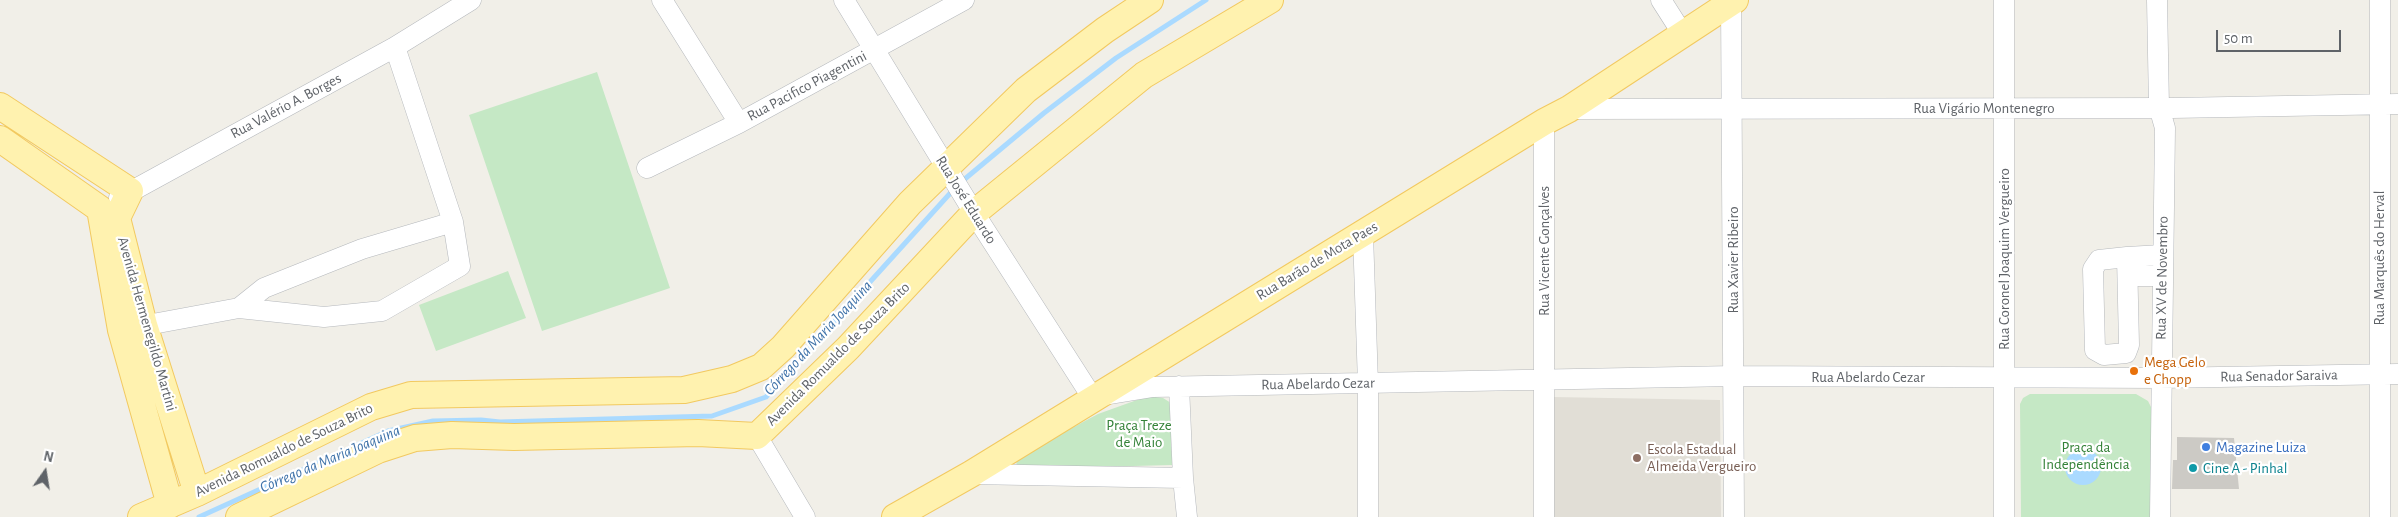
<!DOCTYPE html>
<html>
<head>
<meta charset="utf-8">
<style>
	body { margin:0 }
	#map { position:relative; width:2398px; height:517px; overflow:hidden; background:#f1efe8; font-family:"Alegreya Sans",sans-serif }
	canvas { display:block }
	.north { position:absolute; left:20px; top:447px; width:50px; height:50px; -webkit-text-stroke:4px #fff; paint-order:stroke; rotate:13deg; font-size:14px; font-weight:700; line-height:20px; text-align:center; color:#5f6368 }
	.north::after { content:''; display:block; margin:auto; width:18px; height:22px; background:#5f6368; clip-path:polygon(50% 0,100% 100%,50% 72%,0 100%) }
	.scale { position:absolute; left:2216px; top:30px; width:125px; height:22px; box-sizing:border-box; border:2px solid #5f6368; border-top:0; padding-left:6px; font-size:15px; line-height:18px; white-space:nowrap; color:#5f6368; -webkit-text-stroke:4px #fff; paint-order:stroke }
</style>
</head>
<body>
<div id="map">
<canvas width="2398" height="517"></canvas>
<div class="north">N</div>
<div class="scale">50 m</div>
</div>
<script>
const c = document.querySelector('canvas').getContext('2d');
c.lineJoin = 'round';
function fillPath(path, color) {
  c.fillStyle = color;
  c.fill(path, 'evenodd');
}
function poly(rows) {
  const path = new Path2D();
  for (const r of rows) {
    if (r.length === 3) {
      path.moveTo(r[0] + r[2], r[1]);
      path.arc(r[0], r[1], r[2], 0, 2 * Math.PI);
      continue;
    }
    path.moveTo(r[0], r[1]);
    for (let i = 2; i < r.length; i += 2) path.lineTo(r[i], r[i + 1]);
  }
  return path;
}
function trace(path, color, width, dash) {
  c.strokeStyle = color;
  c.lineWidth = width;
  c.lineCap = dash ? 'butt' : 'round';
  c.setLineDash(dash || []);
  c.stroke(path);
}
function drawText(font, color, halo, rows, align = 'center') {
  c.font = font + ' "Alegreya Sans",sans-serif';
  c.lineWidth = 4.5;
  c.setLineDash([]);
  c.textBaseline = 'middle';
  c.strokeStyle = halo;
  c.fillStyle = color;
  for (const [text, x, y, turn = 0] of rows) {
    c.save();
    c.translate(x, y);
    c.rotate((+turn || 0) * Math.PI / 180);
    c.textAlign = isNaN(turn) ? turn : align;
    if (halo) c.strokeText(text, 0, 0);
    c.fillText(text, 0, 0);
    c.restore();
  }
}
const education = poly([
	[1553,397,1720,400,1721,517,1553,517]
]);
const green = poly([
	[597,72,670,288,542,331,469,115],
	[508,271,526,318,436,351,419,305],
	[2030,394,2136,394,2148,401,2151,407,2152,517,2021,517,2020,404,2023,398],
	[1148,396,1163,398,1171,403,1172,465,1017,469,1016,458,1098,414]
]);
const water = poly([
	[2083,467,18]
]);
const stream = poly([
	[960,183,1044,113,1116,58,1206,0],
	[199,517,388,431,433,421,481,420,500,422,712,416,766,397,954,189]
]);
const building = poly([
	[2177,437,2234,438,2239,489,2172,489,2173,460,2177,460]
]);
const minor = poly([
	[662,0,739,123],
	[844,0,974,213,1092,397,1153,387,1734,376,2160,378,2398,374],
	[1661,0,1682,33],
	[2157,0,2159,107,2165,128,2160,517],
	[2380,0,2380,517],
	[1731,2,1734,517],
	[395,47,453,222,460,266,382,311,324,317,239,308,264,288,362,249,453,222],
	[1569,109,2172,108,2398,104],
	[647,168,739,123,964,0],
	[119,198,395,47,471,0],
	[1363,234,1368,384,1368,517],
	[2127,257,2129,345,2126,353,2104,355,2095,350,2093,269,2099,260,2127,257,2162,255],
	[2128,276,2162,276],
	[131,328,239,308],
	[1179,386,1183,478,1187,517],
	[757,436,805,517],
	[971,474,1183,478],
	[1544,517,1544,122],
	[2004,517,2004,0]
]);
const major = poly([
	[0,106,130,191,117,218,144,325,197,493],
	[0,139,100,209,121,330,170,505],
	[141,517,197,493,371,407,411,395,684,390,732,379,761,367,783,347,910,203,1026,90,1105,30,1150,0],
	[239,517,378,450,415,438,452,435,514,437,698,433,757,436,848,348,974,213,1144,75,1270,0],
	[895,517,971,474,1544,122,1569,109,1735,0]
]);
const markers = [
	[2134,371,5,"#e8710a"],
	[2206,447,5,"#3f7fe0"],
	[1637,458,5,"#8d6e63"],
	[2193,468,5,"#0f9aa8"]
];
const streetNames = [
	["Rua Pacifico Piagentini",807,86,-28],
	["Rua Valério A. Borges",286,106,-28],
	["Rua Vigário Montenegro",1984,108],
	["Rua José Eduardo",966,200,58],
	["Rua Vicente Gonçalves",1544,251,-90],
	["Rua Marquês do Herval",2379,258,-90],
	["Rua Coronel Joaquim Vergueiro",2004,259,-90],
	["Rua Xavier Ribeiro",1733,260,-90],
	["Rua Barão de Mota Paes",1317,261,-31],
	["Rua XV de Novembro",2162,278,-89],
	["Avenida Hermenegildo Martini",147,324,74],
	["Avenida Romualdo de Souza Brito",838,354,-45],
	["Rua Senador Saraiva",2279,376,-1],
	["Rua Abelardo Cezar",1868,377],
	["Rua Abelardo Cezar",1318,384,-1],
	["Avenida Romualdo de Souza Brito",284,450,-26]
];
const foodNames = [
	["Mega Gelo",2144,362],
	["e Chopp",2144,379]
];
const parkNames = [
	["Praça Treze",1139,425],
	["de Maio",1139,442],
	["Praça da",2086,447],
	["Independência",2086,464]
];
const shopNames = [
	["Magazine Luiza",2216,447]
];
const educationNames = [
	["Escola Estadual",1647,449],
	["Almeida Vergueiro",1647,466]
];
const cultureNames = [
	["Cine A - Pinhal",2203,468]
];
const waterNames = [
	["Córrego da Maria Joaquina",818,338,-47],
	["Córrego da Maria Joaquina",330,459,-23]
];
fillPath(education, '#e1ded6');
fillPath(green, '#c5e8c5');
fillPath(water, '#aadaff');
trace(stream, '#aadaff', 5);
fillPath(building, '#cccac5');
trace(minor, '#b5b8bc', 21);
trace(major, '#f2c960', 28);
trace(minor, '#fff', 20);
trace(major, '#fff2af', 26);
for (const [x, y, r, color] of markers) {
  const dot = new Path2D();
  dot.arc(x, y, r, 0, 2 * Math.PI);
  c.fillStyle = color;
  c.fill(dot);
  trace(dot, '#fff', 2);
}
drawText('15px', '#5f6368', '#fff', streetNames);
drawText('15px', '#c56008', '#fff', foodNames, 'left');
drawText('15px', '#348238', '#fff', parkNames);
drawText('15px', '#366cbe', '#fff', shopNames, 'left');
drawText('15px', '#785e54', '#fff', educationNames, 'left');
drawText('15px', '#0d838f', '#fff', cultureNames, 'left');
drawText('italic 16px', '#4174aa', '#fff', waterNames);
</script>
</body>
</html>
